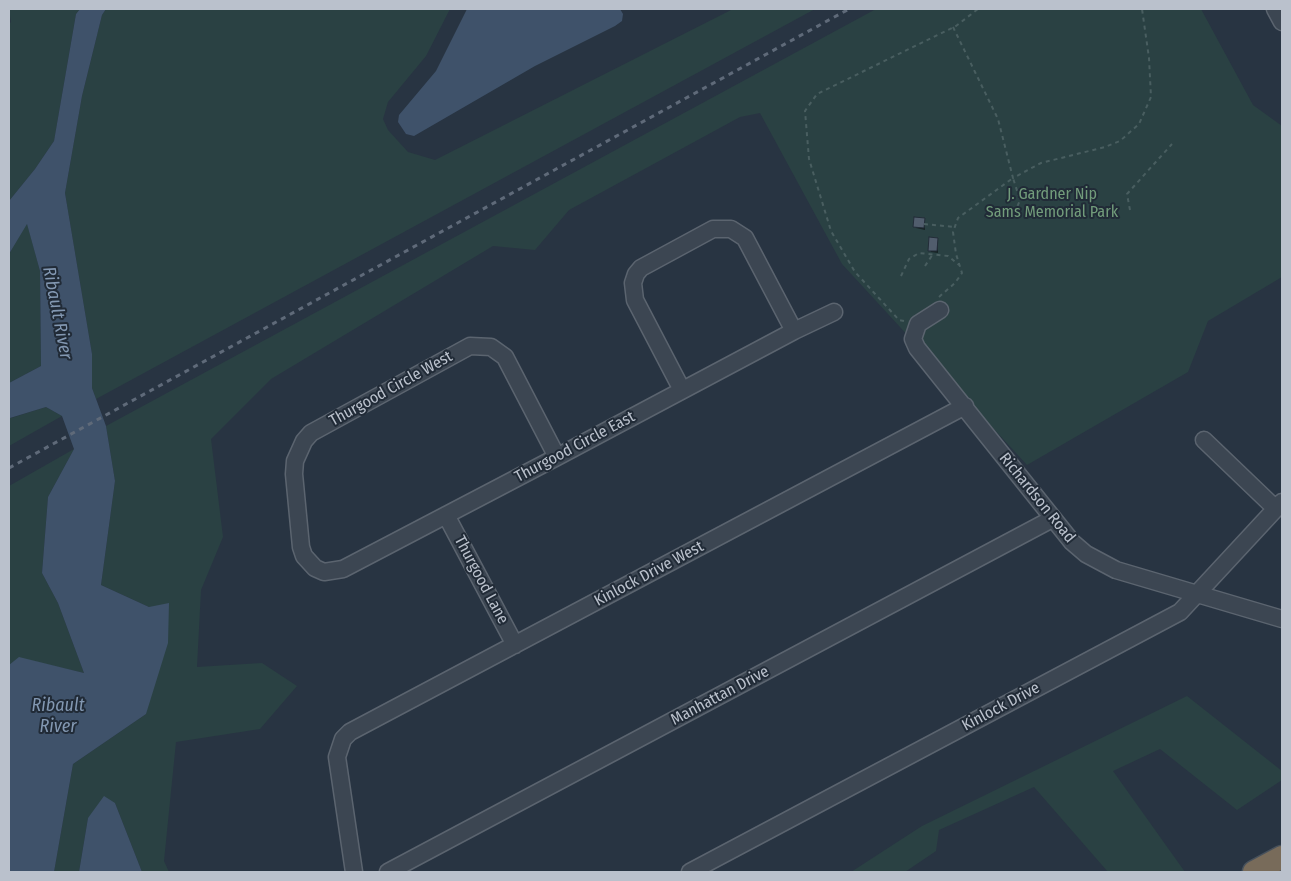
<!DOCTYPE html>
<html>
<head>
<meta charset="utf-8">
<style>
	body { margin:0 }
	#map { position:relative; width:1291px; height:881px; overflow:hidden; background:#283442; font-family:"Fira Sans Condensed",sans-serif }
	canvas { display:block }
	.frame { position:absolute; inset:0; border:10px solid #bac1cc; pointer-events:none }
</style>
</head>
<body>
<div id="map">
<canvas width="1291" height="881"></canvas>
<div class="frame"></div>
</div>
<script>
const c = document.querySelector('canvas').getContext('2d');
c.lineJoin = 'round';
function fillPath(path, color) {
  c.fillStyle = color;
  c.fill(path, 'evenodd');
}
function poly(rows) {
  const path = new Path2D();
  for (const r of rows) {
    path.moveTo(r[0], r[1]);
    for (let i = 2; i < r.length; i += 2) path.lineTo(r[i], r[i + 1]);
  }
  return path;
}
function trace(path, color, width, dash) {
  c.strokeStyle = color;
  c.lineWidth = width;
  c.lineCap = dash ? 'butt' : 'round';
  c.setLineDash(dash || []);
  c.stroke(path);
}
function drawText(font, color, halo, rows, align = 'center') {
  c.font = font + ' "Fira Sans Condensed",sans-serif';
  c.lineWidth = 4;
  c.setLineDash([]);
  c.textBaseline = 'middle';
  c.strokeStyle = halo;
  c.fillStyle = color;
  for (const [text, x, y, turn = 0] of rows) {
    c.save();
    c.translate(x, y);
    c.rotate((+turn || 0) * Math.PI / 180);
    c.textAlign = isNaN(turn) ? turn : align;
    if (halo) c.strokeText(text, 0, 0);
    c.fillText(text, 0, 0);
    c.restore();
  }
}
const green = poly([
	[9,9,80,9,76,14,54,141,35,169,9,201,9,24,11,22],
	[106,9,450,9,426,56,388,102,383,119,388,130,408,152,435,160,733,9,815,9,96,399,92,388,92,354,65,193,82,96,102,15],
	[876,9,1201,9,1253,105,1282,126,1282,277,1208,321,1188,372,1027,465,842,264,760,113,740,117,569,210,535,250,493,246,271,379,211,439,223,537,201,590,197,667,262,663,297,686,260,729,176,742,164,861,169,872,142,872,115,803,88,818,79,872,54,872,73,764,146,714,149,607,101,585,115,481,106,426],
	[27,223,40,271,41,366,9,383,9,254],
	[46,407,62,416,9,446,9,416,11,418],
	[74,449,48,497,42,573,58,603,84,673,19,658,9,665,9,486],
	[1187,696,1282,771,1282,780,1237,810,1160,749,1113,771,1185,872,1108,872,1034,787,939,830,936,851,905,872,851,872,922,826]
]);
const water = poly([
	[80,9,106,9,102,15,82,96,65,193,92,354,92,388,106,426,115,481,101,585,149,607,169,603,168,643,146,714,73,764,54,872,9,872,9,665,19,657,84,673,58,603,42,573,48,497,74,449,62,416,46,407,10,418,9,416,9,383,41,366,40,271,27,224,9,254,9,201,35,169,54,141,76,14],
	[467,9,620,9,623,14,622,21,615,26,535,66,414,136,406,134,398,122,399,115,436,71],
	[104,796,115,803,142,872,79,872,88,818]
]);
const shadow = poly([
	[924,219,925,230,916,228,915,226],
	[938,239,938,253,931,252,930,250]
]);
const building = poly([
	[914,217,925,218,924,228,913,227,914,217],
	[929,237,938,238,937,251,928,251,929,237]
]);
const path = poly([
	[953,27,998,119,1013,178,1041,163,1105,147,1120,141,1139,124,1151,97,1149,58,1142,9],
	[1130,210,1127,194,1172,144],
	[924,224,955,227],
	[925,266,933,254],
	[901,276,909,259,919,253,948,256,959,265],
	[939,297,955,283,962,273,956,254,953,232,958,218,1013,178,1020,200,1013,217],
	[904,321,899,320,855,272,831,231,809,159,805,111,817,94,956,26,978,9]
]);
const minor = poly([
	[1275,9,1282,22],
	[940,310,918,324,913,339,917,348,1072,542,1086,554,1116,570,1282,619],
	[682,390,635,300,633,283,636,274,641,268,713,229,731,229,745,238,794,331],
	[1204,440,1276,509],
	[557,457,505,357,491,347,470,346,311,433,304,441,295,461,294,474,301,547,304,556,315,568,324,572,343,569,557,457,794,331,834,312],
	[446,515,515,645],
	[354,872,337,757,343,739,350,732,965,406],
	[388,872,1052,519],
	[690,872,1180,612,1282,502]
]);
const highway = poly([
	[1254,872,1282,857]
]);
const rail = poly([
	[9,468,849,9]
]);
const parkNames = [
	["J. Gardner Nip",1052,195],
	["Sams Memorial Park",1052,213]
];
const streetNames = [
	["Thurgood Circle West",391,389,-29],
	["Thurgood Circle East",575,447,-28],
	["Richardson Road",1037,498,51],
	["Kinlock Drive West",649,574,-28],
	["Thurgood Lane",481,580,62],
	["Manhattan Drive",720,696,-28],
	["Kinlock Drive",1001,707,-28]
];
const waterNames = [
	["Ribault River",57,313,79],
	["Ribault",58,706],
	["River",58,727]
];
fillPath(green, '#2a4143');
fillPath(water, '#3f526a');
fillPath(shadow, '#0007');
fillPath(building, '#515d6d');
trace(building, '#232d39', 1);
trace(minor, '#5b646f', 19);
trace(highway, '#47515c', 25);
trace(path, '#495e60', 2, [4, 4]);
trace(minor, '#3c4652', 16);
trace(highway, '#786b5a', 22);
trace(rail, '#5f6a79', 3, [5, 5]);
drawText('16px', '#729c7b', '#212b37', parkNames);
drawText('16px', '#bac1cc', '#212b37', streetNames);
drawText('italic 18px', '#8398b2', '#212b37', waterNames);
</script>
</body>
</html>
